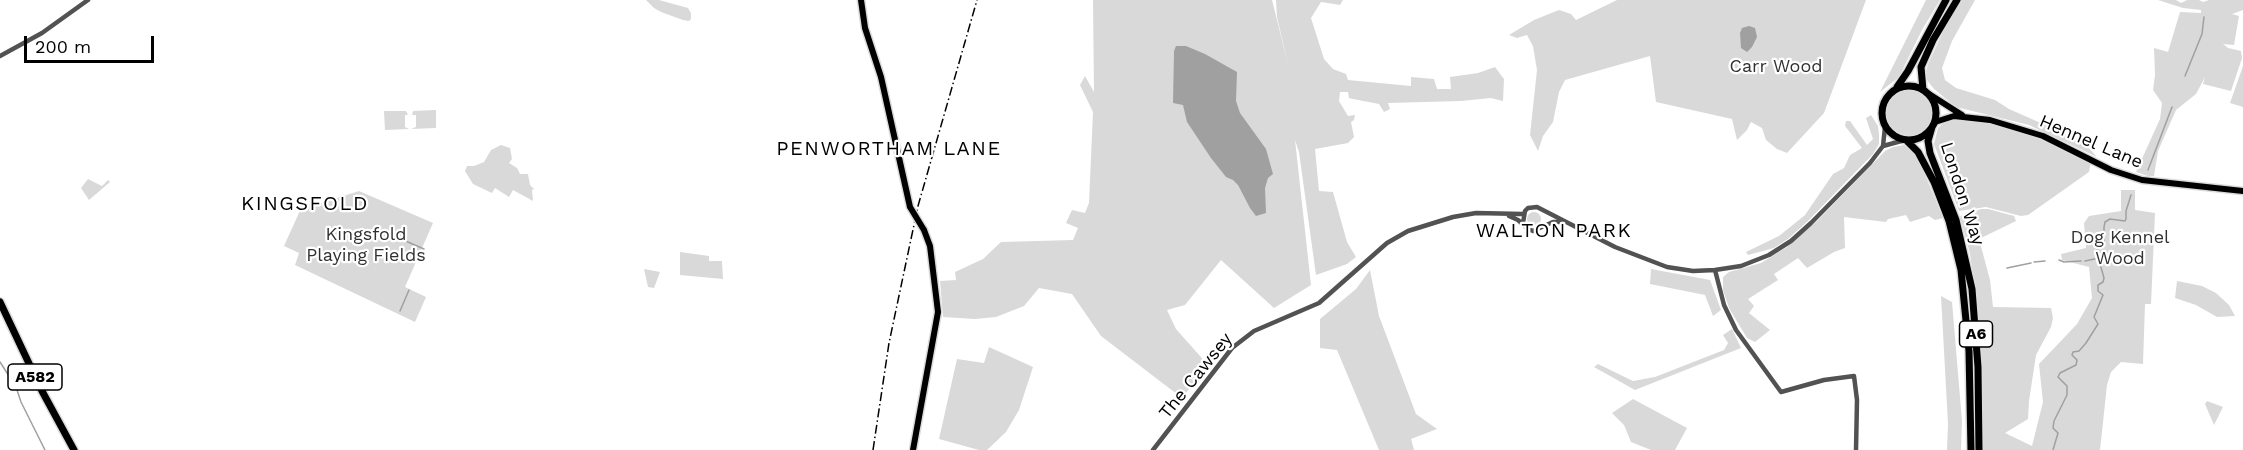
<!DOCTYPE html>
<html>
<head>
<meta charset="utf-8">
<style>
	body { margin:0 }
	#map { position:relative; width:2243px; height:450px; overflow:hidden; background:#fff; font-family:"Work Sans",sans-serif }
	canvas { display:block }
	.scale { position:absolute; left:24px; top:36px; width:130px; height:27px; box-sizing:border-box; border:3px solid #000; border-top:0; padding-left:8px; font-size:18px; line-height:21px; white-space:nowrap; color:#000; -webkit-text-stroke:4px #fff; paint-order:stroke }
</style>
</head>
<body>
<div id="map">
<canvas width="2243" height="450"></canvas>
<div class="scale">200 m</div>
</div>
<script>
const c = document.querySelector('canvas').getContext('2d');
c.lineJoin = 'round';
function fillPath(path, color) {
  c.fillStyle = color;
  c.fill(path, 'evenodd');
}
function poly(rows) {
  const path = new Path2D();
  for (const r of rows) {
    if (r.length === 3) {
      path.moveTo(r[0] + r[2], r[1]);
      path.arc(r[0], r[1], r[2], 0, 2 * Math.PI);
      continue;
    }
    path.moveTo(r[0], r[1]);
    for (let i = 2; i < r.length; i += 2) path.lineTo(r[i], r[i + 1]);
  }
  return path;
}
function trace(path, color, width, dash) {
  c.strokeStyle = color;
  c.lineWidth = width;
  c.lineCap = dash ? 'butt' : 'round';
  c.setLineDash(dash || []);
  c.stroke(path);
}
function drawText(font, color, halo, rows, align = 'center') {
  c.font = font + ' "Work Sans",sans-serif';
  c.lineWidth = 4.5;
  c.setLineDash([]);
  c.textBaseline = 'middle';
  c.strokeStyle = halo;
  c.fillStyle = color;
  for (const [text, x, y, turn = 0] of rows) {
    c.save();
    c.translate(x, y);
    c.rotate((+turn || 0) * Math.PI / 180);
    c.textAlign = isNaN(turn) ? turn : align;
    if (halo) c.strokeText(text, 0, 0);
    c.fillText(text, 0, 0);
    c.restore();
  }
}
const green = poly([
	[646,0,659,0,688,8,691,13,691,19,689,21,683,20,661,12,654,8],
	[1093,0,1272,0,1289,68,1277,17,1276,0,1343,0,1340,5,1321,2,1311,18,1324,59,1333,69,1346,74,1348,80,1411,86,1411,77,1434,79,1437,89,1451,89,1450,77,1478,73,1495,67,1504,79,1503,101,1491,98,1461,101,1388,103,1390,109,1384,112,1379,104,1353,99,1349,98,1348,92,1340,92,1339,101,1348,116,1355,115,1354,120,1351,122,1354,137,1348,143,1315,149,1319,191,1333,192,1347,242,1356,257,1347,264,1316,275,1299,152,1295,140,1311,285,1274,308,1221,260,1185,305,1167,310,1176,329,1208,365,1182,398,1101,336,1072,294,1039,288,1024,306,996,317,975,319,943,317,940,281,956,280,955,272,983,259,1001,242,1073,240,1078,228,1066,223,1072,210,1085,213,1089,203,1093,112,1080,85,1085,76,1094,92],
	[1617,0,1866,0,1824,113,1787,153,1777,149,1766,140,1762,128,1751,122,1747,130,1737,140,1732,119,1656,102,1650,56,1565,80,1559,92,1553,122,1543,136,1538,151,1530,135,1537,70,1533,46,1527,35,1517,38,1509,35,1534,20,1559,10,1571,14,1576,20],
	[1926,0,1940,0,1922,30,1899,77,1880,92],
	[1962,0,1975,0,1952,41,1942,68,1945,80,1956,88,1995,100,2009,109,2059,131,2090,149,2097,157,2029,125,1956,107,1934,89,1927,80,1926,71,1928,64,1951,15],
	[2158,0,2176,0,2181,3,2187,0,2199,0,2203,2,2209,0,2243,0,2243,10,2232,14,2239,16,2234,45,2223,44,2228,48,2241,51,2242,58,2231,91,2203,84,2205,77,2196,94,2176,110,2158,151,2154,176,2148,176,2136,172,2160,119,2162,103,2153,90,2155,75,2154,48,2168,52,2180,12,2201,13,2201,10,2183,8],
	[2243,66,2243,107,2230,103],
	[1909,113,23],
	[436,110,436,128,411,129,416,127,416,115,412,115,413,111],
	[384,111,406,111,408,115,405,115,405,127,409,129,385,130],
	[1871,115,1878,126,1879,134,1879,144,1873,154,1808,221,1788,239,1774,248,1748,255,1746,252,1779,236,1805,215,1833,174,1844,168,1850,155,1862,148,1845,126,1846,121,1850,121,1867,145,1873,139,1866,118],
	[1962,118,1988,122,2050,141,2091,162,2089,172,2028,215,2021,216,1986,207,1959,211,1934,144,1938,128,1946,120],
	[501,145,510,148,512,159,509,163,517,168,520,174,528,174,530,185,534,189,532,190,533,201,513,190,509,197,495,188,492,193,473,184,465,171,467,166,474,166,484,162,491,150],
	[1904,145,1914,153,1921,165,1943,218,1935,220,1929,216,1910,222,1906,215,1888,219,1886,222,1844,217,1845,248,1834,252,1807,268,1798,258,1774,274,1778,280,1748,299,1754,306,1749,313,1770,330,1755,342,1747,338,1729,308,1723,290,1723,277,1729,272,1761,263,1787,247,1817,221,1885,151,1893,147],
	[88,179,102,186,108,180,110,182,89,200,81,188],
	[2121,190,2135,190,2135,210,2155,213,2151,304,2145,304,2143,364,2121,362,2111,372,2107,385,2100,450,1983,450,1981,343,1977,302,1970,254,1960,216,1981,209,1988,209,2014,216,2016,221,1979,239,1990,280,1993,307,2051,308,2053,318,2051,327,2036,355,2029,401,2028,419,2005,433,2032,446,2043,402,2039,364,2077,324,2092,298,2089,267,2062,260,2061,254,2086,248,2084,223,2089,216,2121,211],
	[359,191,433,223,405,287,426,297,415,322,295,265,299,253,284,246,303,204,318,204],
	[1534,219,7],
	[680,252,709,256,709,261,722,261,723,279,680,275],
	[644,269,660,272,654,288,648,287],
	[1651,269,1710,280,1721,310,1713,316,1705,295,1650,284],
	[1370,270,1379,316,1416,414,1437,429,1411,439,1414,450,1379,450,1337,350,1320,348,1320,319,1356,289],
	[2177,281,2202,286,2216,293,2229,305,2235,316,2217,317,2196,305,2175,298],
	[1941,296,1952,302,1962,421,1961,450,1947,450,1948,424],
	[1732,329,1741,348,1635,390,1594,367,1598,364,1633,381,1655,377,1724,350,1728,343,1723,335],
	[989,347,1033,367,1019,410,1006,432,987,450,979,450,939,439,957,359,984,363],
	[1633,399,1687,428,1675,450,1651,450,1631,442,1624,425,1612,413],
	[2207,401,2223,407,2214,425,2205,404]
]);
const water = poly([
	[1749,26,1755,28,1757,37,1752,47,1747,52,1741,48,1740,33,1742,28],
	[1176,46,1186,46,1205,54,1237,72,1236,101,1240,113,1266,149,1273,174,1268,178,1265,188,1266,213,1256,216,1250,208,1238,185,1233,180,1226,177,1211,158,1187,122,1183,105,1173,103,1174,51]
]);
const stream = poly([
	[2185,76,2202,34,2204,17],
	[2148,170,2172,107],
	[378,229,424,249],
	[2059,260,2064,262,2081,261],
	[2085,261,2099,258],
	[2034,262,2045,261],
	[2007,268,2031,263],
	[400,311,409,290],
	[0,362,16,387,21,402,45,450],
	[2053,450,2058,433,2053,428,2054,421,2067,395,2067,386,2058,377,2060,373,2076,365,2077,360,2072,355,2073,352,2079,351,2086,343,2098,324,2094,317,2103,295,2098,291,2098,285,2103,282,2104,278,2097,253,2098,246,2104,244,2104,227,2105,222,2110,219,2125,221,2126,219,2126,211,2131,195]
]);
const minor = poly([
	[0,56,42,33,88,0],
	[1883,146,1905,140],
	[1509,216,1518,220,1528,229,1533,231,1553,222,1562,222],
	[1523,223,1525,211,1528,208,1537,207,1615,247,1667,267,1693,271,1715,270,1741,266,1769,255,1791,241,1811,223,1870,163,1883,146,1885,127],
	[1715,270,1724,305,1736,330,1781,392,1824,380,1854,376,1857,400,1856,450],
	[1153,450,1232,348,1254,331,1319,303,1387,243,1408,231,1453,217,1476,213,1523,214]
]);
const major = poly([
	[861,0,865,28,881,77,910,207],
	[1929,94,1962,115],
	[1935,122,1954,116,1990,120,2043,136,2111,170,2142,180,2243,191],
	[913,450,938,312,930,246,924,230]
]);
const highway = poly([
	[1909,113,27],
	[1897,87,1908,71,1946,0],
	[1923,90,1921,67,1933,40,1957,0],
	[1932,127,1928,141,1930,153,1956,220,1972,289,1978,367,1979,450],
	[1906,140,1918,152,1934,182,1949,221,1961,270,1969,351,1971,450],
	[0,302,42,391,74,450]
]);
const rail = poly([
	[873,450,889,343,918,206,977,0]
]);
const majorBridge = poly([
	[910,207,924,230]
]);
const shields = [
	[1976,334,33],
	[35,377,54]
];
const shieldNames = [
	["A6",1976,334],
	["A582",35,377]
];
const parkNames = [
	["Carr Wood",1776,67],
	["Kingsfold",366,235],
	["Playing Fields",366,256],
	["Dog Kennel",2120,238],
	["Wood",2120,259]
];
const streetNames = [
	["Hennel Lane",2091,142,23],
	["London Way",1962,194,72],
	["The Cawsey",1196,376,-51]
];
const neighbourhoodNames = [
	["PENWORTHAM LANE",889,149],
	["KINGSFOLD",305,204],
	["WALTON PARK",1554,231]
];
fillPath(green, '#d9d9d9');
fillPath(water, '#a0a0a0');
trace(stream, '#a0a0a0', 1.5);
trace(major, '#dbdbdb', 9);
trace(highway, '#dbdbdb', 10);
trace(minor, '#525252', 4.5);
trace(major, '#000', 6);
trace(highway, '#000', 7);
trace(rail, '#000', 1.5, [9, 3, 1.5, 3]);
trace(majorBridge, '#dbdbdb', 9, []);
trace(majorBridge, '#000', 6);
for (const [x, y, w] of shields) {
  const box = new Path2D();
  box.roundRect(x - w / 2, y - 13, w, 26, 4.5);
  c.fillStyle = '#fff';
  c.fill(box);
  trace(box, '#000', 1.5);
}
drawText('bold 16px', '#000', null, shieldNames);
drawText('18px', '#303030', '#fff', parkNames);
drawText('18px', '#000', '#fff', streetNames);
c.letterSpacing = '1.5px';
drawText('20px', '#000', '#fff', neighbourhoodNames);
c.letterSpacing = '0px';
</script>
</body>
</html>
